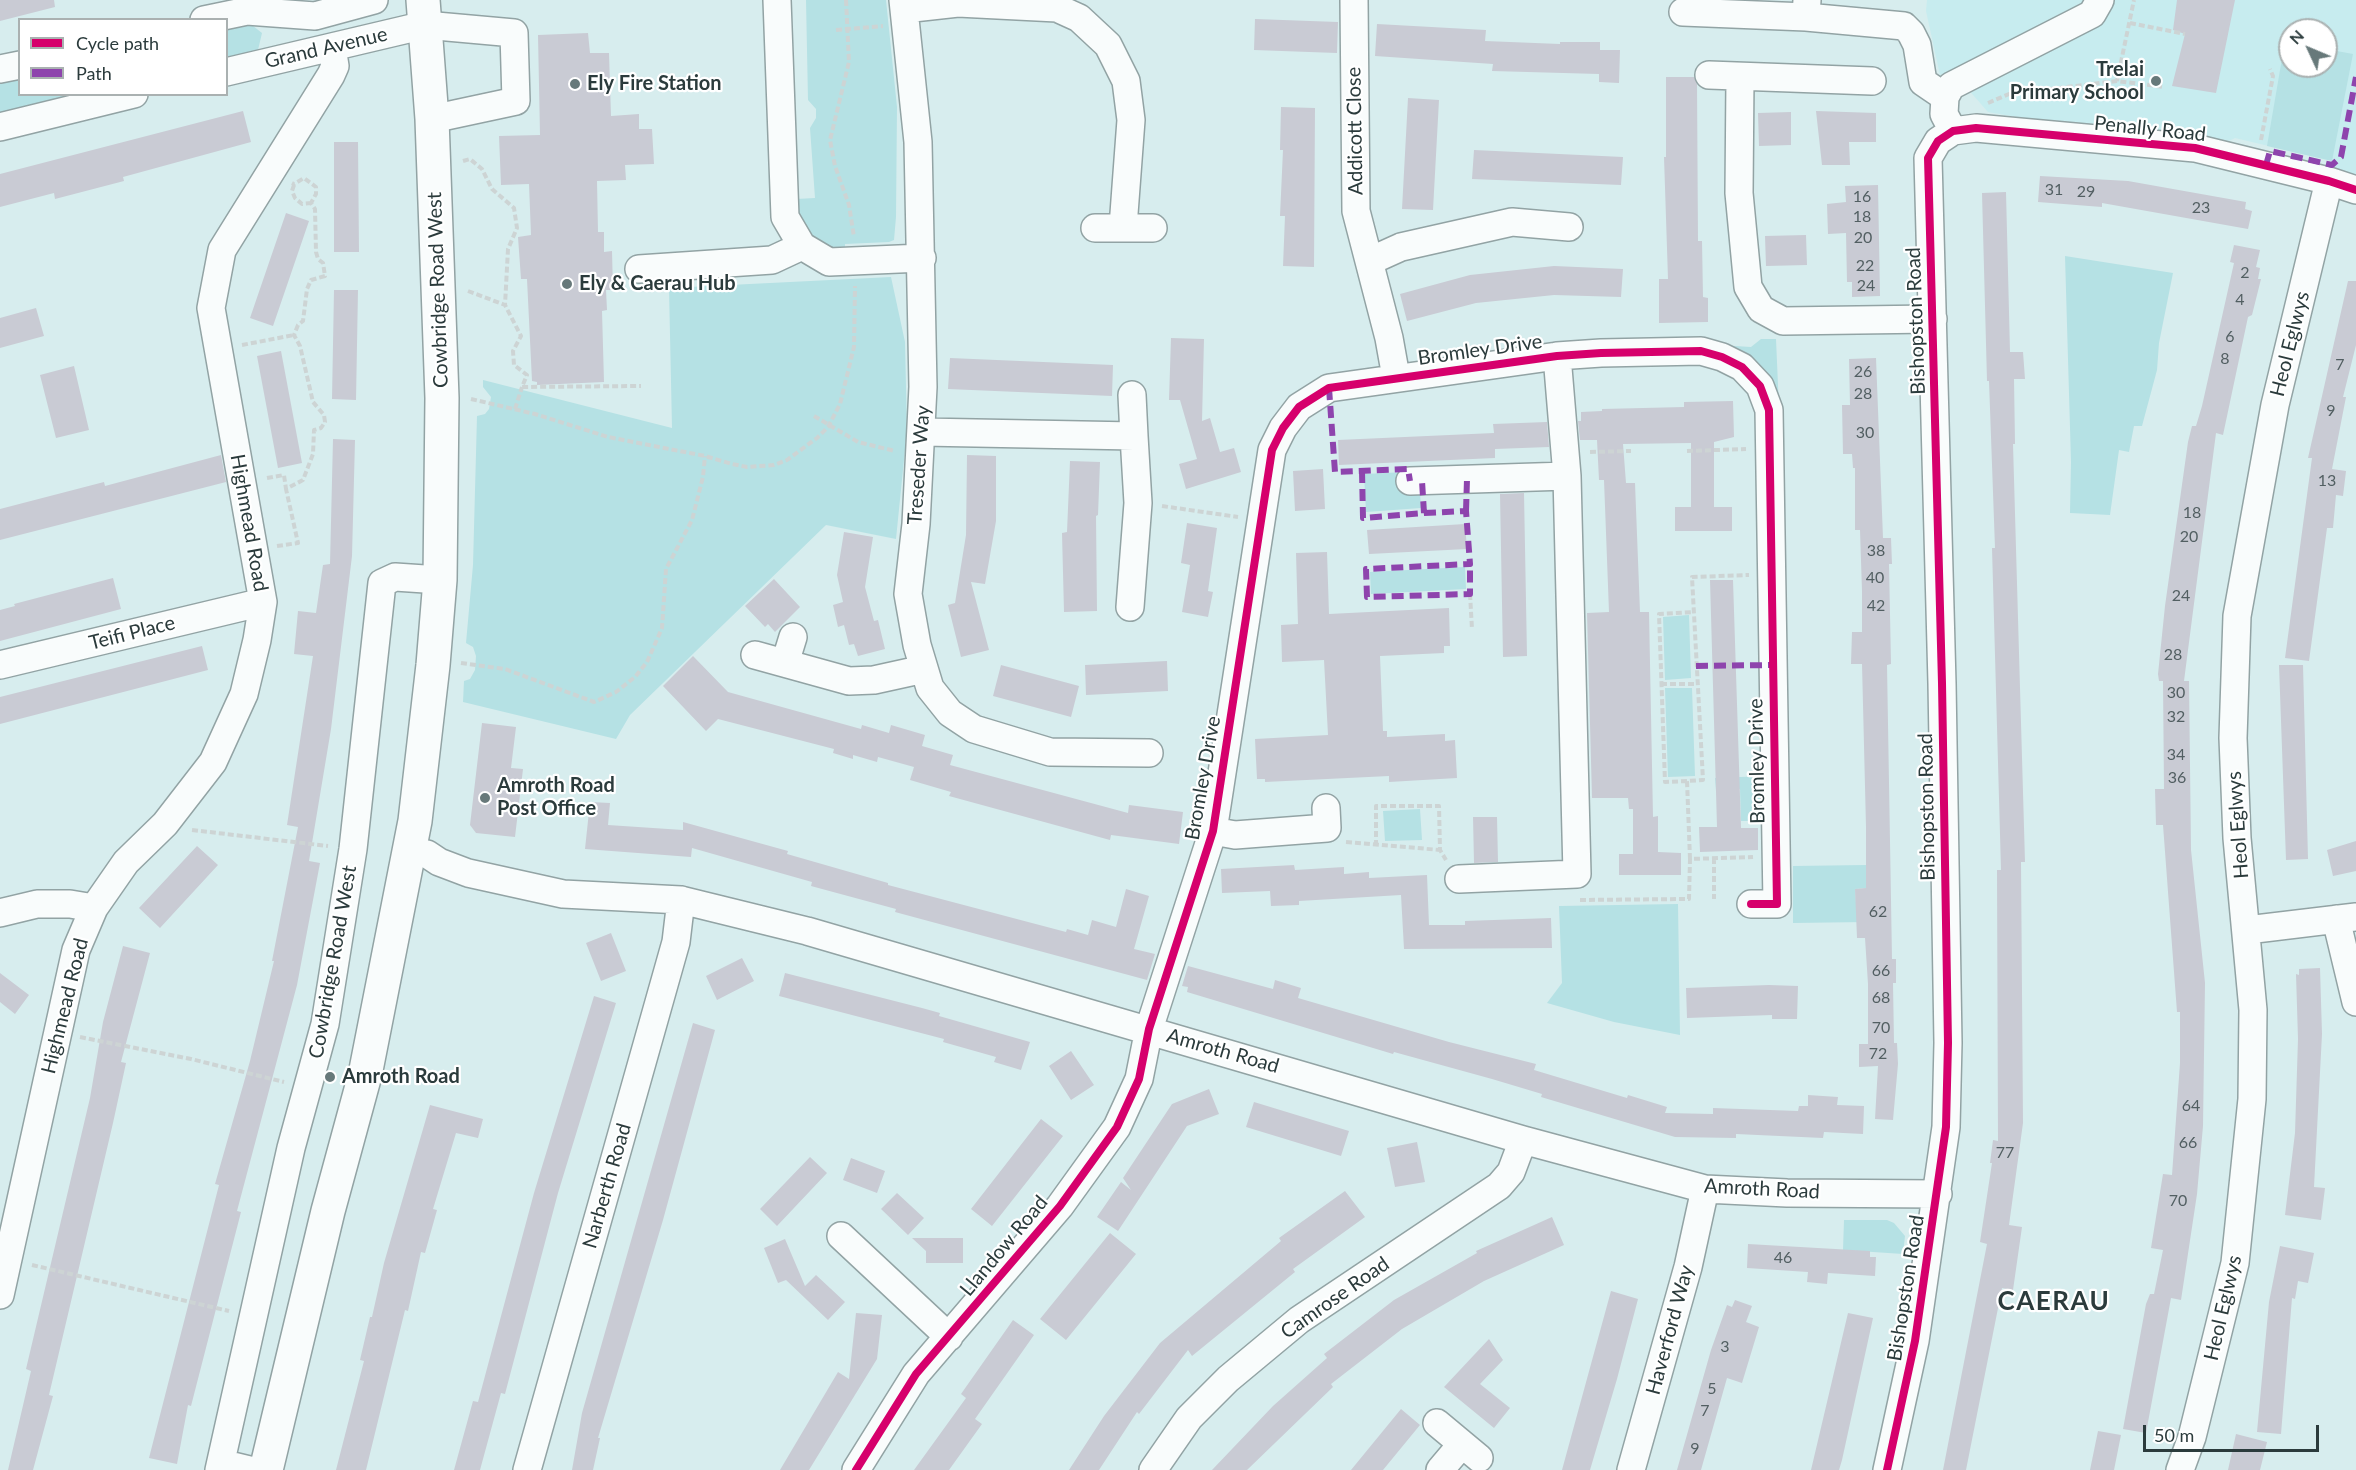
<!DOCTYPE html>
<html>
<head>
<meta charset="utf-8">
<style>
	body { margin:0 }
	#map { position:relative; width:2356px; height:1470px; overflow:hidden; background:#d7edee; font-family:Lato,sans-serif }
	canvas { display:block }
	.legend { position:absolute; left:18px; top:18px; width:210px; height:78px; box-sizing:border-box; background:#fff; border:2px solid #aab1b1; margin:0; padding:8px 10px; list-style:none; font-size:18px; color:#2b3b3c }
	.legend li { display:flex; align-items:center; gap:12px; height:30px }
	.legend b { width:30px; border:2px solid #aab1b1 }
	.north { position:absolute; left:2278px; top:18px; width:60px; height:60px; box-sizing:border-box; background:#fff; border:2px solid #aab1b1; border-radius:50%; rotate:314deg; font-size:16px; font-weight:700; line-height:24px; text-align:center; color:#2b3b3c }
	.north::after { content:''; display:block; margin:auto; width:21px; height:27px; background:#67797a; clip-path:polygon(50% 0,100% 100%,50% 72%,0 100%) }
	.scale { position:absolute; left:2143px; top:1425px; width:176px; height:27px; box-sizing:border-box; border:3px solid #2b3b3c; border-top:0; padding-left:8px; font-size:18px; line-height:21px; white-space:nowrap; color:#2b3b3c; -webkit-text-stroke:4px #fff; paint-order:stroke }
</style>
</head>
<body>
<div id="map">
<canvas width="2356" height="1470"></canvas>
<ul class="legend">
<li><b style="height:8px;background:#d6006c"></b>Cycle path</li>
<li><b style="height:8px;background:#8e44ad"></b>Path</li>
</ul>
<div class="north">N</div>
<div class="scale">50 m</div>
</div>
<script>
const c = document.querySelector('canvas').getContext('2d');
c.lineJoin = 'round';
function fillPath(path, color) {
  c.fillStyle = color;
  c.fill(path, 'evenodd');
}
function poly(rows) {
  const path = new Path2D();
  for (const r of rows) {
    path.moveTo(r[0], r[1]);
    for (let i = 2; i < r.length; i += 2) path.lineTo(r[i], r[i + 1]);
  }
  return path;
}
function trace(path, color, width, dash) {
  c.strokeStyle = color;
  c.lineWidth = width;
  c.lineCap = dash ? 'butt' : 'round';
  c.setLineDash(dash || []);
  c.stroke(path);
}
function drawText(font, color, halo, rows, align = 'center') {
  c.font = font + ' Lato,sans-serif';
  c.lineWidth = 4.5;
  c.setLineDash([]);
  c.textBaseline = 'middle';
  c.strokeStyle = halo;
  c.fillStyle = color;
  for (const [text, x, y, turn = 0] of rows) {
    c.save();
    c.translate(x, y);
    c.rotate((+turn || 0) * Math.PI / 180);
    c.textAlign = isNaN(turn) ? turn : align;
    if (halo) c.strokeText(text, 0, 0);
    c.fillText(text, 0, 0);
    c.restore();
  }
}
const built = poly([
	[1927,0,2356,0,2356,175,2331,169,2332,161,2235,138,2223,144,2174,132,2136,130,2128,122,2101,119,2091,125,2068,126,1988,112,1966,87,1960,68,1940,75,1926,11],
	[2290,30,2326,30,2326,66,2290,66]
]);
const green = poly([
	[806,0,886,0,897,107,896,217,894,240,889,242,845,244,845,252,832,251,810,238,797,215,796,199,815,198,810,128,816,118,816,109,808,100],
	[248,22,262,33,258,50,247,56,227,61,226,25],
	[2285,41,2290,42,2290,66,2326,66,2326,49,2353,54,2332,161,2267,146],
	[19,75,20,94,92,95,0,117,0,80],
	[2065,256,2173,273,2159,343,2157,370,2142,426,2134,426,2129,452,2119,450,2110,515,2070,513,2071,462],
	[891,277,905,342,906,387,907,430,896,539,826,525,630,715,616,739,463,702,464,681,470,679,475,670,476,656,473,647,466,643,473,565,477,416,485,414,489,409,491,397,483,387,483,380,672,428,669,288],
	[1761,339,1776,339,1779,408,1719,345,1751,347],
	[1406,472,1420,492,1421,508,1366,512,1364,474],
	[1465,567,1466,589,1371,594,1370,572],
	[1689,615,1691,678,1665,680,1663,617],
	[1665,688,1692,688,1695,776,1668,777],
	[1765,776,1766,821,1741,821,1740,789,1716,790,1715,778],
	[1420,809,1422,840,1385,841,1383,811],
	[1866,865,1867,888,1855,889,1856,902,1866,922,1793,923,1793,866],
	[1678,904,1680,1035,1614,1022,1547,1003,1562,983,1559,906],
	[1844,1220,1887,1220,1894,1223,1905,1236,1903,1254,1843,1250]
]);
const building = poly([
	[0,0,54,0,55,7,0,21],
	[2177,0,2235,0,2216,93,2172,86,2185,34,2173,30],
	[1255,19,1338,22,1337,53,1254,50],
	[1377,24,1486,30,1485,41,1560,44,1560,42,1600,42,1600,50,1620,50,1619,83,1599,82,1599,74,1492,71,1493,64,1375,56],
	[588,33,590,53,609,53,611,116,639,114,639,129,652,129,654,164,625,165,626,180,597,181,598,232,604,232,604,252,612,251,613,290,606,290,607,310,602,311,604,382,537,385,537,382,532,381,527,279,521,279,518,237,531,235,529,184,501,185,499,136,540,135,538,35],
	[1666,77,1694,77,1697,84,1698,241,1702,241,1703,297,1708,298,1708,322,1659,323,1659,279,1668,279,1664,157,1666,157],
	[1408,98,1439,100,1433,210,1402,209],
	[1281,107,1315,108,1314,267,1283,266,1285,216,1280,216,1283,150,1280,150],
	[243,111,251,142,123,177,124,181,55,199,54,193,0,207,0,174],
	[1816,111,1876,113,1876,142,1849,142,1850,165,1822,165],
	[1791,112,1791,145,1759,146,1758,113],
	[334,142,358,142,359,252,334,252],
	[1474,150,1623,157,1621,185,1472,179],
	[2040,176,2128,181,2246,202,2245,209,2252,211,2248,229,2102,203,2102,207,2038,202],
	[1878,185,1880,296,1852,297,1852,282,1847,282,1846,233,1828,234,1827,204,1846,202,1845,186],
	[2006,192,2010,352,2023,352,2025,379,2014,379,2015,444,2013,444,2025,862,2021,862,2023,1123,2009,1225,2022,1227,2013,1290,2002,1288,1966,1470,1943,1470,1987,1244,1980,1242,1992,1163,1990,1163,1993,1140,1998,1141,1997,870,2001,870,1992,548,1995,548,1989,381,1987,381,1982,193],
	[286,213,309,221,273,326,250,318],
	[1806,235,1807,265,1766,266,1765,236],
	[2234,245,2260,250,2256,267,2260,268,2258,279,2261,279,2252,315,2248,317,2223,435,2216,433,2184,681,2189,681,2191,850,2205,983,2203,1126,2197,1194,2181,1300,2171,1298,2146,1433,2123,1429,2146,1304,2150,1294,2154,1294,2163,1250,2151,1248,2163,1174,2172,1175,2180,1063,2180,1012,2177,1012,2163,825,2156,825,2155,789,2164,789,2163,681,2159,681,2158,674,2165,606,2188,442,2192,426,2196,426,2202,406,2234,263,2230,262],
	[1554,266,1623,269,1621,297,1554,295,1476,303,1407,321,1400,294,1470,275],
	[2348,281,2356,281,2356,345,2343,397,2346,397,2332,469,2346,471,2343,496,2336,495,2333,528,2327,528,2309,661,2285,658,2312,458,2308,458],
	[334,290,358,290,356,400,332,399],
	[36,308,44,336,0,348,0,318],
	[1171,338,1204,339,1202,421,1210,418,1220,452,1234,448,1241,472,1186,489,1179,464,1197,459,1180,400,1169,400],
	[281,351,302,463,278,468,257,356],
	[950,358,1113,365,1112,396,948,389],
	[1876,358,1883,538,1891,538,1892,564,1889,564,1891,664,1887,665,1892,959,1896,959,1896,983,1893,983,1894,1043,1897,1043,1898,1064,1893,1120,1875,1119,1878,1066,1859,1067,1859,1044,1868,1044,1868,984,1865,938,1857,938,1855,889,1866,888,1866,827,1862,664,1851,664,1852,632,1862,632,1862,591,1860,530,1855,530,1855,468,1853,468,1852,454,1843,454,1842,405,1850,405,1849,359],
	[74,366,89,430,56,438,40,375],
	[1733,401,1734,437,1714,442,1714,507,1732,507,1732,531,1675,531,1675,507,1691,507,1691,443,1623,444,1626,483,1635,483,1640,612,1649,612,1653,817,1658,816,1658,852,1681,853,1681,875,1619,875,1619,854,1633,854,1633,809,1629,809,1628,798,1592,798,1587,613,1609,612,1604,480,1599,480,1597,440,1580,440,1578,421,1581,421,1581,412,1602,411,1602,409,1684,407,1684,402],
	[1547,422,1549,447,1495,449,1495,458,1339,465,1338,440,1494,433,1493,424],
	[333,439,355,440,352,556,331,729,309,861,320,863,297,985,237,1211,241,1212,191,1406,188,1405,177,1464,149,1458,219,1185,215,1184,250,1061,274,961,272,961,298,827,287,825,313,656,294,654,298,611,316,613,323,565,330,564],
	[221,455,226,482,0,540,0,509,104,482,105,486],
	[967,455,996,456,996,521,985,584,971,582,989,650,961,657,948,605,955,603,966,535],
	[1070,461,1100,462,1098,515,1096,516,1097,611,1064,612,1062,533,1067,532],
	[1323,469,1325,509,1295,511,1293,471],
	[1524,493,1527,656,1503,657,1500,494],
	[1187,523,1217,528,1208,591,1213,592,1208,617,1182,612,1190,565,1181,563],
	[1465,524,1467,549,1369,554,1367,530],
	[844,532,873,537,865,587,874,621,878,620,885,649,858,656,854,644,849,645,844,625,838,627,833,605,843,602,837,575],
	[1327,552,1329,614,1449,608,1450,646,1444,646,1444,653,1380,656,1383,731,1387,731,1387,737,1445,734,1445,741,1455,740,1457,778,1389,782,1389,776,1265,782,1265,779,1257,779,1255,739,1328,735,1324,660,1282,662,1281,625,1298,624,1296,553],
	[113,578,121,609,0,641,0,610,15,606,14,604],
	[774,579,800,607,775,632,768,624,765,627,745,606],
	[1710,580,1733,580,1741,828,1758,828,1758,850,1700,852,1699,827,1717,827],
	[202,646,208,670,0,724,0,697],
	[693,656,728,692,861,729,862,725,889,733,891,725,925,735,922,746,953,755,950,765,1128,813,1129,805,1183,812,1179,844,1111,835,1110,840,949,796,951,792,910,780,914,767,878,757,877,762,853,755,853,759,833,753,834,749,718,719,706,731,663,686],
	[1167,661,1168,691,1086,695,1085,665],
	[1001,665,1079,686,1071,717,993,696],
	[2279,665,2303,665,2308,859,2286,860],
	[482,723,516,727,511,768,523,769,515,837,476,833,470,825],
	[590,802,610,803,608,825,683,830,683,822,788,851,787,854,888,883,888,885,1066,932,1067,929,1088,935,1092,920,1116,927,1126,889,1149,896,1134,949,1155,954,1147,980,895,912,896,909,811,886,812,882,692,848,691,857,585,849],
	[1473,817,1497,817,1498,862,1474,863],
	[2356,841,2356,871,2333,876,2327,850],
	[197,846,218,865,160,928,139,908],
	[1294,865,1295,870,1344,867,1344,874,1369,872,1369,878,1427,875,1429,925,1465,925,1465,921,1551,918,1552,948,1404,949,1401,895,1299,901,1299,905,1271,906,1270,891,1222,893,1221,869],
	[611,933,626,971,601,981,586,943],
	[123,946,150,953,121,1062,126,1063,113,1123,49,1395,53,1396,33,1470,8,1470,31,1371,26,1369,90,1098,103,1022],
	[742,958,754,981,717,1000,706,976],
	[1188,966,1273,989,1275,980,1301,988,1298,998,1449,1042,1536,1064,1534,1070,1627,1098,1628,1095,1667,1107,1665,1113,1713,1114,1713,1108,1798,1111,1799,1106,1808,1106,1808,1095,1838,1097,1837,1105,1864,1106,1863,1134,1824,1132,1823,1138,1736,1134,1736,1138,1675,1137,1541,1097,1542,1094,1492,1079,1394,1052,1393,1054,1187,992,1188,987,1182,986],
	[2320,968,2322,1034,2314,1187,2325,1188,2321,1220,2285,1215,2295,1133,2298,1039,2296,974,2299,975,2299,969],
	[0,973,29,995,15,1014,0,1002],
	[785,973,922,1008,940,1013,939,1016,1030,1042,1021,1070,994,1062,996,1057,943,1042,944,1039,779,996],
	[1769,985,1798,986,1797,1019,1772,1019,1772,1015,1687,1018,1686,988],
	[594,996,616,1003,558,1193,505,1394,501,1393,480,1470,454,1470,473,1401,478,1402,534,1193],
	[693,1023,715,1030,663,1220,598,1438,600,1438,593,1470,572,1470,582,1413],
	[1071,1051,1094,1085,1071,1100,1049,1066],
	[1209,1089,1219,1114,1187,1126,1118,1231,1097,1217,1121,1182,1131,1190,1123,1178,1172,1104],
	[1254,1102,1349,1131,1341,1156,1246,1127],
	[430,1105,483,1119,478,1138,456,1133,433,1209,437,1210,425,1253,421,1252,408,1311,405,1310,366,1470,336,1470,364,1361,360,1360,370,1317,372,1317,384,1263],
	[1041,1119,1063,1136,992,1226,971,1209],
	[1417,1142,1425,1182,1395,1187,1387,1148],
	[810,1157,827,1173,777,1226,760,1209],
	[851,1158,885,1171,877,1193,843,1180],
	[1345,1191,1365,1217,1293,1269,1295,1272,1192,1356,1188,1350,1139,1414,1137,1412,1099,1470,1069,1470,1104,1416,1160,1343,1281,1241,1279,1238],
	[897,1193,924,1218,908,1235,881,1209],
	[1552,1217,1564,1245,1484,1281,1402,1329,1331,1384,1333,1387,1247,1470,1212,1470,1273,1406,1327,1358,1324,1354,1394,1300,1477,1253,1476,1251],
	[1110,1233,1136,1254,1066,1340,1040,1319],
	[912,1238,963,1238,963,1263,926,1263,926,1251],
	[785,1239,805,1286,816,1275,845,1302,828,1320,786,1280,778,1283,764,1248],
	[1748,1244,1870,1251,1870,1257,1876,1257,1875,1276,1828,1273,1827,1284,1807,1282,1808,1272,1747,1268],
	[2280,1246,2314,1253,2308,1283,2298,1281,2295,1299,2292,1298,2281,1434,2257,1432,2269,1302],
	[1611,1291,1638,1299,1617,1379,1590,1470,1562,1470],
	[1735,1300,1752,1306,1746,1322,1759,1327,1742,1383,1727,1378,1701,1470,1677,1470,1711,1350,1727,1305,1732,1307],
	[856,1313,882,1315,877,1359,809,1470,780,1470,838,1372,849,1379],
	[1848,1313,1873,1318,1842,1460,1839,1470,1811,1470],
	[1013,1320,1034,1335,975,1419,982,1424,949,1470,914,1470,966,1398,961,1394],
	[1489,1339,1503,1360,1480,1384,1510,1408,1494,1428,1444,1387],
	[1401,1409,1420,1425,1383,1470,1351,1470],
	[2098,1431,2121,1435,2114,1470,2090,1470],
	[2236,1434,2267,1442,2260,1470,2228,1470]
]);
const path = poly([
	[846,0,849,62,830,140,835,166,849,205,854,237],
	[2130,23,2185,34],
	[836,30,883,26],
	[2117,81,2134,0],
	[1988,103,2009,94,2117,81,2164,87],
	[2261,140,2273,76,2270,69],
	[463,161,470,159,482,169,492,189,514,208,517,228,508,249,505,305],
	[294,185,292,191,295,198,302,204,311,203],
	[468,291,505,305,521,336,513,351,514,365,527,375,522,387,641,386],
	[242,345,294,335],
	[471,399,535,414,608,437,705,456,732,464,747,467,774,465,787,460,817,438,828,427,840,404,854,347,855,286],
	[515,409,522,387],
	[814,416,858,442,895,451],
	[1687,451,1746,449],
	[1590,452,1631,451],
	[267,478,284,475,286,489,303,480,313,454,314,430,321,428,325,422,324,415,313,402,300,346,294,335,298,325,303,321,307,289,311,280,325,276,323,263,318,259,316,252,315,209,311,203,316,194,316,187,304,178,294,184,292,183],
	[1162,506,1238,517],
	[277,546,298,543,286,489],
	[1470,594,1472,629],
	[461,663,505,669,594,702,616,692,635,677,647,662,662,628,666,569,692,520,703,477,705,456],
	[1661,684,1697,684],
	[1687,781,1665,782,1659,614,1694,612],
	[192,830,328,846],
	[1346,842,1440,850],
	[1376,846,1376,806,1439,806,1440,850,1446,860],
	[1714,858,1714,899],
	[1690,859,1687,781,1703,780,1692,577,1749,575],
	[1580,900,1689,899,1690,859,1753,857],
	[80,1037,191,1059,284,1082],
	[32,1265,229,1311]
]);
const minor = poly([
	[777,0,785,217,802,246,829,262,922,258],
	[903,0,918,142,923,387,916,524,908,594,917,645,930,688,950,713,974,729,1050,752,1149,753],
	[1354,0,1356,211,1389,338,1396,377],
	[1807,0,1806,17,1904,26,1911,33,1917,45,1923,82,1945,97],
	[904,9,958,3,1057,8,1079,18,1108,45,1126,81,1131,120,1123,227],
	[1683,12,1806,17],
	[204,20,247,11,315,16,374,0],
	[0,69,20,65],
	[226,72,425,25,514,33,516,101,432,119],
	[1709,75,1872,81],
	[1740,78,1739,193,1748,287,1761,309,1783,321,1933,319],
	[0,127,134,94],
	[1953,131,1944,114,1945,97,1951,86,2092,14,2100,0],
	[1095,228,1153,228],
	[1370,261,1401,247,1512,222,1569,227],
	[639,269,772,260,802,246],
	[1132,395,1134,436],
	[923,432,1134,436,1138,503,1130,607],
	[1410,481,1567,476],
	[755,655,849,681,874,680,924,669],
	[785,663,793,637],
	[0,665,263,602],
	[1213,831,1235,835,1327,828,1326,808],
	[410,851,427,854,439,862,468,873,563,894,681,900,807,931,1523,1140,1705,1189,1787,1193,1938,1194],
	[1459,879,1577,874,1567,476,1557,356],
	[0,913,37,904,70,904,94,908],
	[2336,919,2356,1002],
	[2247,930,2356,917],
	[841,1236,949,1337],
	[0,1295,76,950,94,908,126,862,165,824,213,762,244,694,257,640,263,602,211,308,222,250,331,75,335,66,332,47],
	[1437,1423,1479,1458],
	[221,1463,250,1470],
	[219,1470,291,1148,325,1024,353,849,382,583,395,577,440,580],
	[527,1470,676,942,681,900],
	[856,1470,916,1374,1060,1206,1117,1127,1139,1079,1149,1029,1213,831,1272,450,1283,428,1299,407,1329,388,1557,356,1601,353,1701,351,1722,357,1742,367,1760,386,1769,410,1777,904,1751,904],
	[1153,1470,1189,1418,1228,1379,1299,1320,1499,1186,1511,1172,1523,1140],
	[1440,1470,1462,1444],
	[1631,1470,1688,1267,1705,1189],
	[1887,1470,1915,1341,1946,1127,1948,1043,1942,683,1928,158,1938,141,1953,131,1976,128,2195,148,2329,181,2356,190],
	[2180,1470,2192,1437,2235,1263,2252,1099,2253,1010,2237,838,2233,738,2237,616,2275,405,2329,181]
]);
const highway = poly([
	[266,1470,328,1211,365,1075,415,821,433,665,440,580,442,398,432,119,423,0]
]);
const quiet = poly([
	[2266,165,2270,151,2332,165,2341,157,2356,77],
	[1329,388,1335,472,1408,469,1410,481],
	[1362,471,1363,518,1424,513,1422,481],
	[1466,511,1467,479],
	[1424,513,1466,511,1470,564,1366,569,1367,597,1470,594,1470,564],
	[1696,666,1772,665]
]);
const cycleway = poly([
	[856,1470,916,1374,1060,1206,1117,1127,1139,1079,1149,1029,1213,831,1272,450,1283,428,1299,407,1329,388,1557,356,1601,353,1701,351,1722,357,1742,367,1760,386,1769,410,1777,904,1751,904],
	[1887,1470,1915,1341,1946,1127,1948,1043,1942,683,1928,158,1938,141,1953,131,1976,128,2195,148,2329,181,2356,190]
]);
const markers = [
	[2156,81,6,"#67797a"],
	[575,84,6,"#67797a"],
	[567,284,6,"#67797a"],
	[485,798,6,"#67797a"],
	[330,1077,6,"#67797a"]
];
const numberNames = [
	["31",2054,190],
	["29",2086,192],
	["16",1862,197],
	["23",2201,208],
	["18",1862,217],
	["20",1863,238],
	["22",1865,266],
	["2",2245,273],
	["24",1866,286],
	["4",2240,300],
	["6",2230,337],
	["8",2225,359],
	["7",2340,365],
	["26",1863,372],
	["28",1863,394],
	["9",2331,411],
	["30",1865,433],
	["13",2327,481],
	["18",2192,513],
	["20",2189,537],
	["38",1876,551],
	["40",1875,578],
	["24",2181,596],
	["42",1876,606],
	["28",2173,655],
	["30",2176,693],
	["32",2176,717],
	["34",2176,755],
	["36",2177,778],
	["62",1878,912],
	["66",1881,971],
	["68",1881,998],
	["70",1881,1028],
	["72",1878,1054],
	["64",2191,1106],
	["66",2188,1143],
	["77",2005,1153],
	["70",2178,1201],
	["46",1783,1258],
	["3",1725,1347],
	["5",1712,1389],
	["7",1705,1411],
	["9",1695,1449]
];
const streetNames = [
	["Grand Avenue",326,48,-13],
	["Penally Road",2150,129,6],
	["Addicott Close",1355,131,-91],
	["Cowbridge Road West",438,290,-92],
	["Bishopston Road",1916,321,-92],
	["Heol Eglwys",2290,344,-76],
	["Bromley Drive",1480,350,-8],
	["Treseder Way",919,465,-86],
	["Highmead Road",249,523,80],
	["Teifi Place",132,633,-14],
	["Bromley Drive",1757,761,-91],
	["Bromley Drive",1203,778,-80],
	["Bishopston Road",1927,807,-91],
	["Heol Eglwys",2238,825,-94],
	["Cowbridge Road West",333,962,-80],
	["Highmead Road",65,1006,-76],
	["Amroth Road",1223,1051,16],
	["Narberth Road",607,1186,-74],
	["Amroth Road",1762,1189,3],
	["Llandow Road",1004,1246,-50],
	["Bishopston Road",1906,1288,-81],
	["Camrose Road",1335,1298,-35],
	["Heol Eglwys",2223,1308,-77],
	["Haverford Way",1670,1330,-75]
];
const poiNames = [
	["Trelai",2144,70,"right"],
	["Primary School",2144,93,"right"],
	["Ely Fire Station",587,84],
	["Ely & Caerau Hub",579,284],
	["Amroth Road",497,786],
	["Post Office",497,809],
	["Amroth Road",342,1077]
];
const districtNames = [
	["CAERAU",2054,1302]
];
fillPath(built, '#c7ecef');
fillPath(green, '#b5e1e4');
fillPath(building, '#c9cbd4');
trace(minor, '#92a3a4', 30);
trace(highway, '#92a3a4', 36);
trace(path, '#cdd4d4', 4, [6, 3]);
trace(minor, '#f9fcfc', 27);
trace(highway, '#f9fcfc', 33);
trace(quiet, '#8e44ad', 6, [12, 6]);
trace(cycleway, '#d6006c', 8);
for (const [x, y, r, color] of markers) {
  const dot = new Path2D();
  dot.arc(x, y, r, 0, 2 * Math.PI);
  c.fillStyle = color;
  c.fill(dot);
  trace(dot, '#fff', 2);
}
drawText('16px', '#525f62', null, numberNames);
drawText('20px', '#2b3b3c', '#fff', streetNames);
drawText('bold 20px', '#2b3b3c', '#fff', poiNames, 'left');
c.letterSpacing = '1.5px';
drawText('bold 26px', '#2b3b3c', '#fff', districtNames);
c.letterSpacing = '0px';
</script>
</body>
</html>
